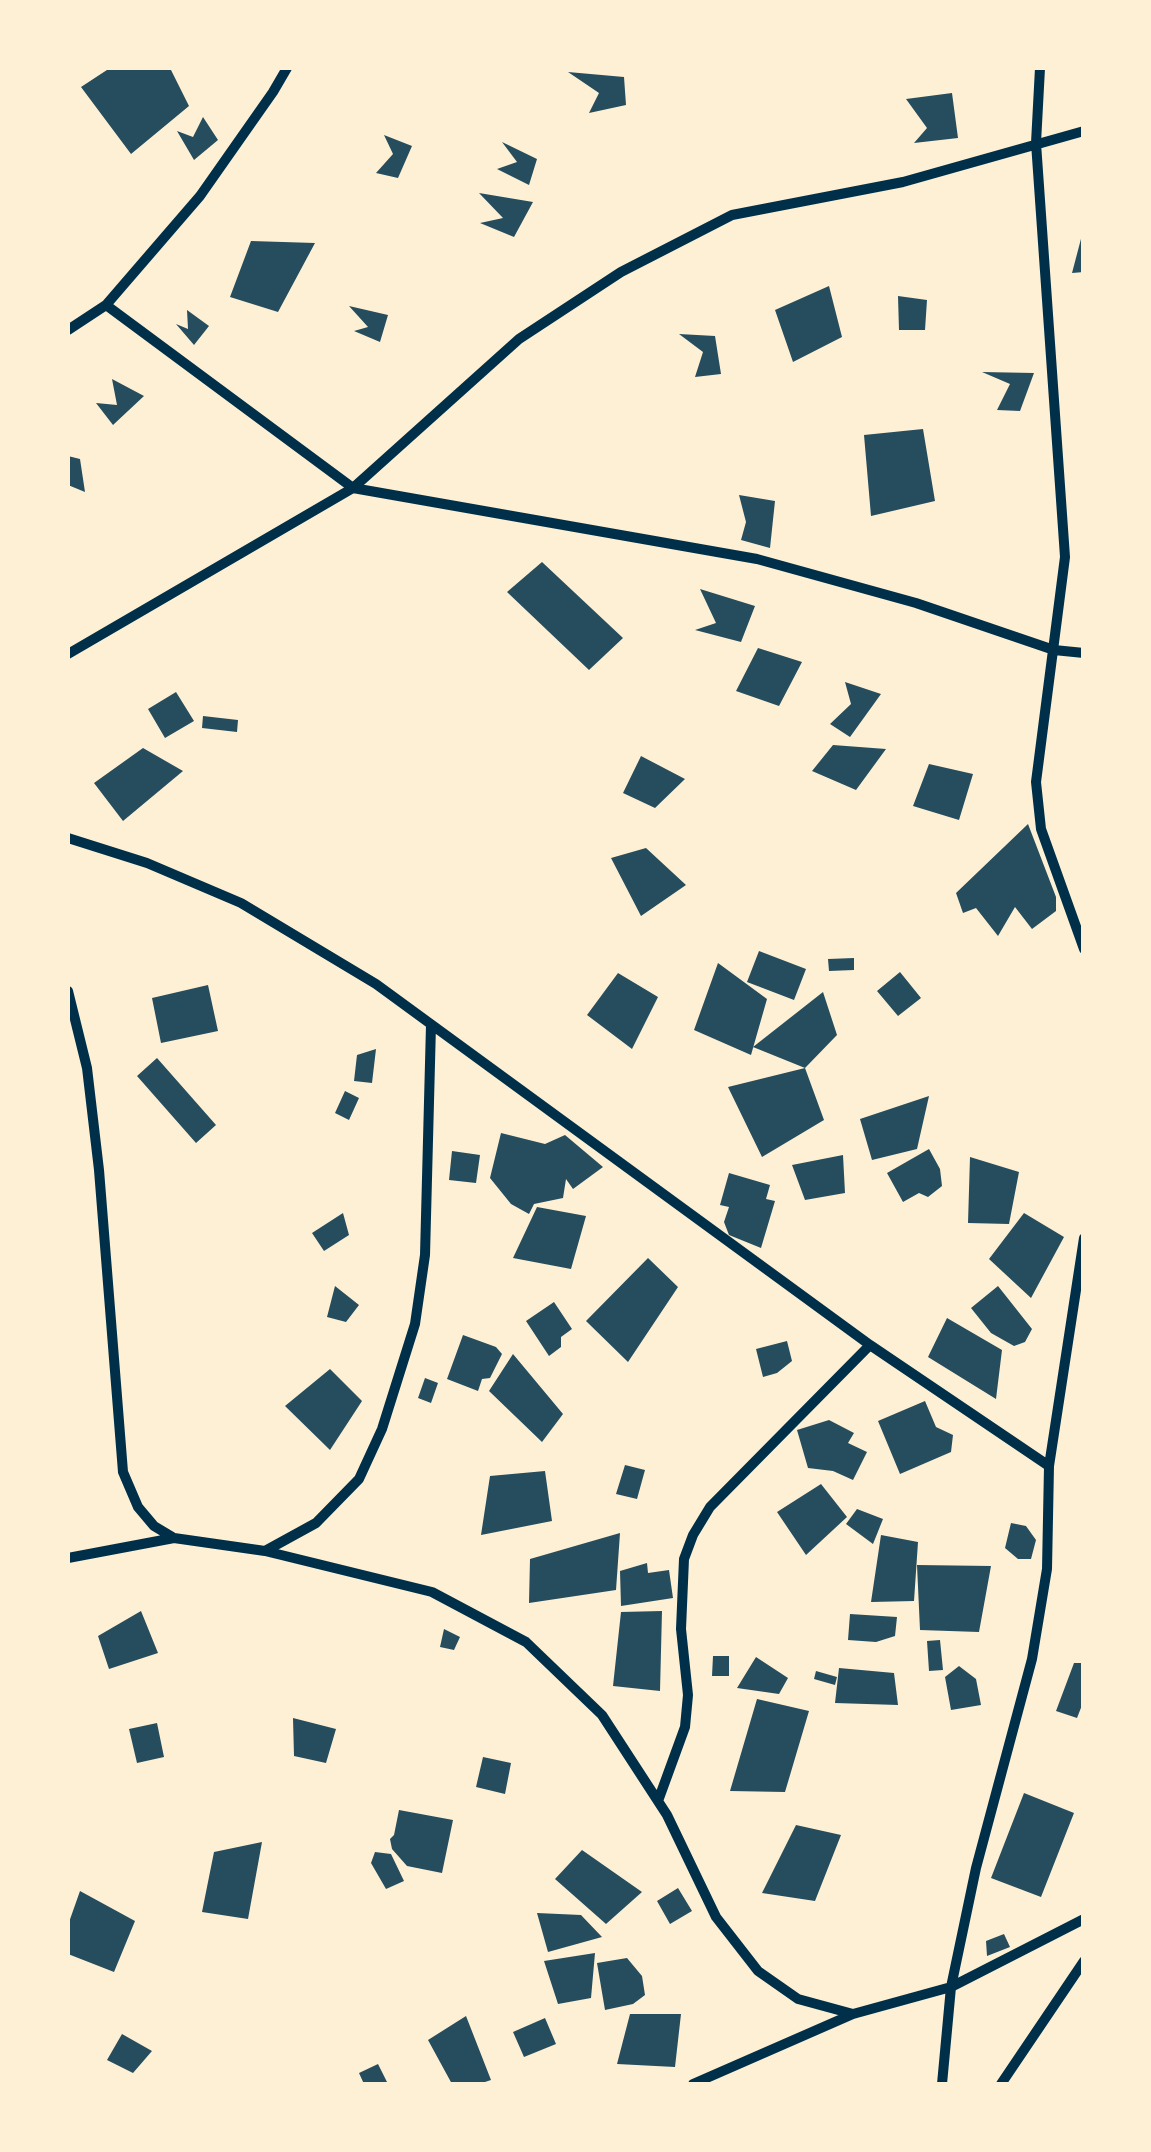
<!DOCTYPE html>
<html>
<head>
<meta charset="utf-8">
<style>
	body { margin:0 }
	#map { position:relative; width:1151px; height:2152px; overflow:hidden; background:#fdf0d5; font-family:"Asap Condensed",sans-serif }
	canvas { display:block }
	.frame { position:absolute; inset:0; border:70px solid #fdf0d5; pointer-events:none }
</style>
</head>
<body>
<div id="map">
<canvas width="1151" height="2152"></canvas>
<div class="frame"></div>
</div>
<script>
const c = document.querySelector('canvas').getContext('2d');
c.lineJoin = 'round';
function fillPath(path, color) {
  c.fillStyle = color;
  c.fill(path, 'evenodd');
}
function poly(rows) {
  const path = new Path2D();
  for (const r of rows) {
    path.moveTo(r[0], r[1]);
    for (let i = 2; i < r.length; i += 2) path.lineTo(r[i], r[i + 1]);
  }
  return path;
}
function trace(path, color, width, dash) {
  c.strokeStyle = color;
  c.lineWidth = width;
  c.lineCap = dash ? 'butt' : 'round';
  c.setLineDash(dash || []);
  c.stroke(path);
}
const building = poly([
	[110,68,170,68,189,106,131,154,81,87],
	[568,72,624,77,626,105,589,113,599,93],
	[952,93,958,138,914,143,927,128,906,99],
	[203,117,218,140,194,160,177,131,193,137],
	[384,135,412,146,398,178,376,173,393,154],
	[502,142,537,159,529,185,497,169,517,162],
	[479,193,533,202,514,237,480,223,503,218],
	[1082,235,1084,272,1072,273],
	[251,241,315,243,278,312,230,297],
	[829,286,842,337,793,362,775,310],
	[898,296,927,300,925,330,899,330],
	[349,306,388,315,380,342,354,331,368,327],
	[187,310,209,326,194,345,176,324,188,329],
	[679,334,715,336,721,374,695,377,703,352],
	[982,372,1034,373,1020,411,997,410,1010,384],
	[112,379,144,396,113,425,96,403,117,405],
	[923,429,935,501,871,516,864,435],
	[68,456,80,459,85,492,68,485],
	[739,495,775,501,770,548,741,540,746,522],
	[542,562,623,638,589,670,507,592],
	[700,589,755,606,741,642,695,630,716,623],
	[758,648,802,662,779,706,736,691],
	[845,682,881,694,850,737,830,724,851,704],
	[176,692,194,721,165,738,148,709],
	[203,716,238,720,237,732,202,728],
	[833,745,886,749,856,790,812,771],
	[143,748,183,771,123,821,94,783],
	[641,756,685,779,655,808,623,793],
	[929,764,973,774,959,820,913,806],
	[1028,824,1056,897,1056,911,1032,929,1015,907,998,936,976,908,963,913,956,893],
	[646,848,686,885,641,916,611,858],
	[759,951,806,969,794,1000,747,982],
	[854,958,854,970,829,971,828,959],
	[718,963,767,999,751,1055,694,1030],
	[900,972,921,998,898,1016,877,991],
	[618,973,658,997,632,1049,587,1015],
	[208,985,218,1031,161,1043,152,998],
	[823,992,837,1035,805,1068,753,1047],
	[376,1049,372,1083,354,1081,357,1055],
	[157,1058,216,1125,196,1143,137,1076],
	[805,1068,824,1120,762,1157,728,1087],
	[345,1091,359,1098,349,1120,335,1113],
	[929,1096,917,1149,872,1160,860,1119],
	[501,1133,545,1144,565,1135,603,1167,573,1189,566,1179,563,1198,534,1204,529,1214,511,1204,490,1178],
	[929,1149,940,1169,942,1186,928,1197,919,1193,903,1202,887,1173],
	[452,1151,480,1155,476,1183,449,1180],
	[843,1155,845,1193,805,1200,792,1165],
	[970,1157,1019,1172,1009,1224,968,1223],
	[729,1173,770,1185,766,1199,775,1201,761,1248,729,1235,724,1222,729,1207,720,1205],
	[537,1207,586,1216,571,1269,513,1258],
	[343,1213,349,1235,324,1251,312,1233],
	[1024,1213,1064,1237,1031,1298,989,1259],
	[648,1258,678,1287,628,1362,586,1321],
	[335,1286,359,1305,346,1322,327,1317],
	[998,1286,1032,1329,1025,1342,1014,1346,991,1333,971,1308],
	[554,1302,572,1329,561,1337,561,1347,549,1356,526,1321],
	[947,1318,1002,1350,996,1399,928,1357],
	[463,1335,496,1347,502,1354,490,1378,482,1379,478,1391,447,1379],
	[787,1341,792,1361,777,1373,763,1377,756,1349],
	[513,1354,563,1414,542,1442,489,1391],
	[330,1369,362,1401,330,1450,285,1406],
	[425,1378,438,1383,431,1403,418,1398],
	[925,1401,936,1427,953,1435,951,1452,900,1474,878,1421],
	[829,1420,854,1433,848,1443,867,1452,853,1480,833,1471,808,1468,797,1430],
	[625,1465,645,1470,637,1499,616,1494],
	[545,1471,552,1521,481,1535,490,1476],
	[821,1484,847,1517,806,1555,777,1512],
	[857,1509,883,1519,873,1544,846,1524],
	[1011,1523,1026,1526,1036,1540,1031,1559,1018,1559,1005,1548],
	[620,1533,616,1590,529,1603,530,1559],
	[881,1535,918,1542,914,1601,871,1602],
	[647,1563,648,1573,669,1570,673,1598,621,1606,620,1571],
	[917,1565,991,1566,979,1632,920,1630],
	[141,1611,158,1653,109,1669,98,1636],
	[662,1611,660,1691,613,1686,621,1612],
	[850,1614,897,1617,895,1636,876,1642,848,1640],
	[444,1629,460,1637,454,1650,440,1647],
	[940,1640,943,1670,929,1671,927,1641],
	[713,1656,729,1656,729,1676,712,1676],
	[756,1657,788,1678,779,1694,737,1688],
	[1074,1663,1084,1663,1084,1700,1077,1718,1056,1711],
	[959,1666,976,1679,981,1705,951,1710,945,1677],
	[839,1668,894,1673,898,1705,835,1703],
	[816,1671,837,1677,835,1685,814,1679],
	[757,1699,809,1711,785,1792,730,1791],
	[293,1718,336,1729,326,1763,294,1756],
	[157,1723,164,1757,137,1763,129,1729],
	[483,1757,511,1763,505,1794,476,1787],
	[1024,1793,1074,1813,1041,1897,991,1878],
	[399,1810,453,1820,442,1873,407,1866,392,1849,390,1839,394,1835],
	[796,1825,841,1835,815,1901,762,1893],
	[262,1842,248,1919,202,1912,214,1852],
	[582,1850,642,1892,606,1924,555,1879],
	[375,1852,391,1854,404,1881,386,1889,371,1863],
	[678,1888,692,1911,670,1924,657,1901],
	[80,1891,135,1921,114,1972,68,1954,68,1925],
	[537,1913,581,1915,602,1937,548,1952],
	[1004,1934,1010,1947,987,1956,986,1941],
	[595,1953,591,1998,558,2004,544,1961],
	[627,1958,642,1976,645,1995,633,2004,605,2010,597,1963],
	[630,2014,681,2014,675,2067,617,2064],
	[466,2016,491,2080,479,2084,452,2084,428,2040],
	[545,2018,556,2044,524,2057,513,2032],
	[122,2034,152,2051,133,2073,107,2060],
	[378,2064,388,2084,364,2084,359,2073]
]);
const minor = poly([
	[1040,68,1036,143,1065,557,1036,782,1041,829,1084,949],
	[106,305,200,196,273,92,287,68],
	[68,330,106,305,353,488,519,339,621,272,732,215,903,182,1084,131],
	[68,654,353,488,757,559,916,603,1054,650,1084,653],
	[68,838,147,863,241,903,376,984,870,1345,1049,1466],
	[68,991,87,1068,99,1170,123,1472,138,1507,154,1526,174,1538],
	[265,1551,316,1523,359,1479,382,1429,415,1324,425,1255,431,1025],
	[68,1558,174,1538,265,1551,432,1592,526,1642,602,1715,667,1815,716,1917,758,1971,798,1999,853,2014],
	[658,1801,685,1727,688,1695,681,1629,684,1559,693,1535,710,1507,870,1345],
	[693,2084,853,2014,951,1987,1084,1919],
	[942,2084,951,1987,976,1868,1032,1659,1047,1569,1049,1466,1084,1238],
	[1001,2084,1084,1961]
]);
fillPath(building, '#264d5e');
trace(minor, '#003049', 10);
</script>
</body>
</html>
